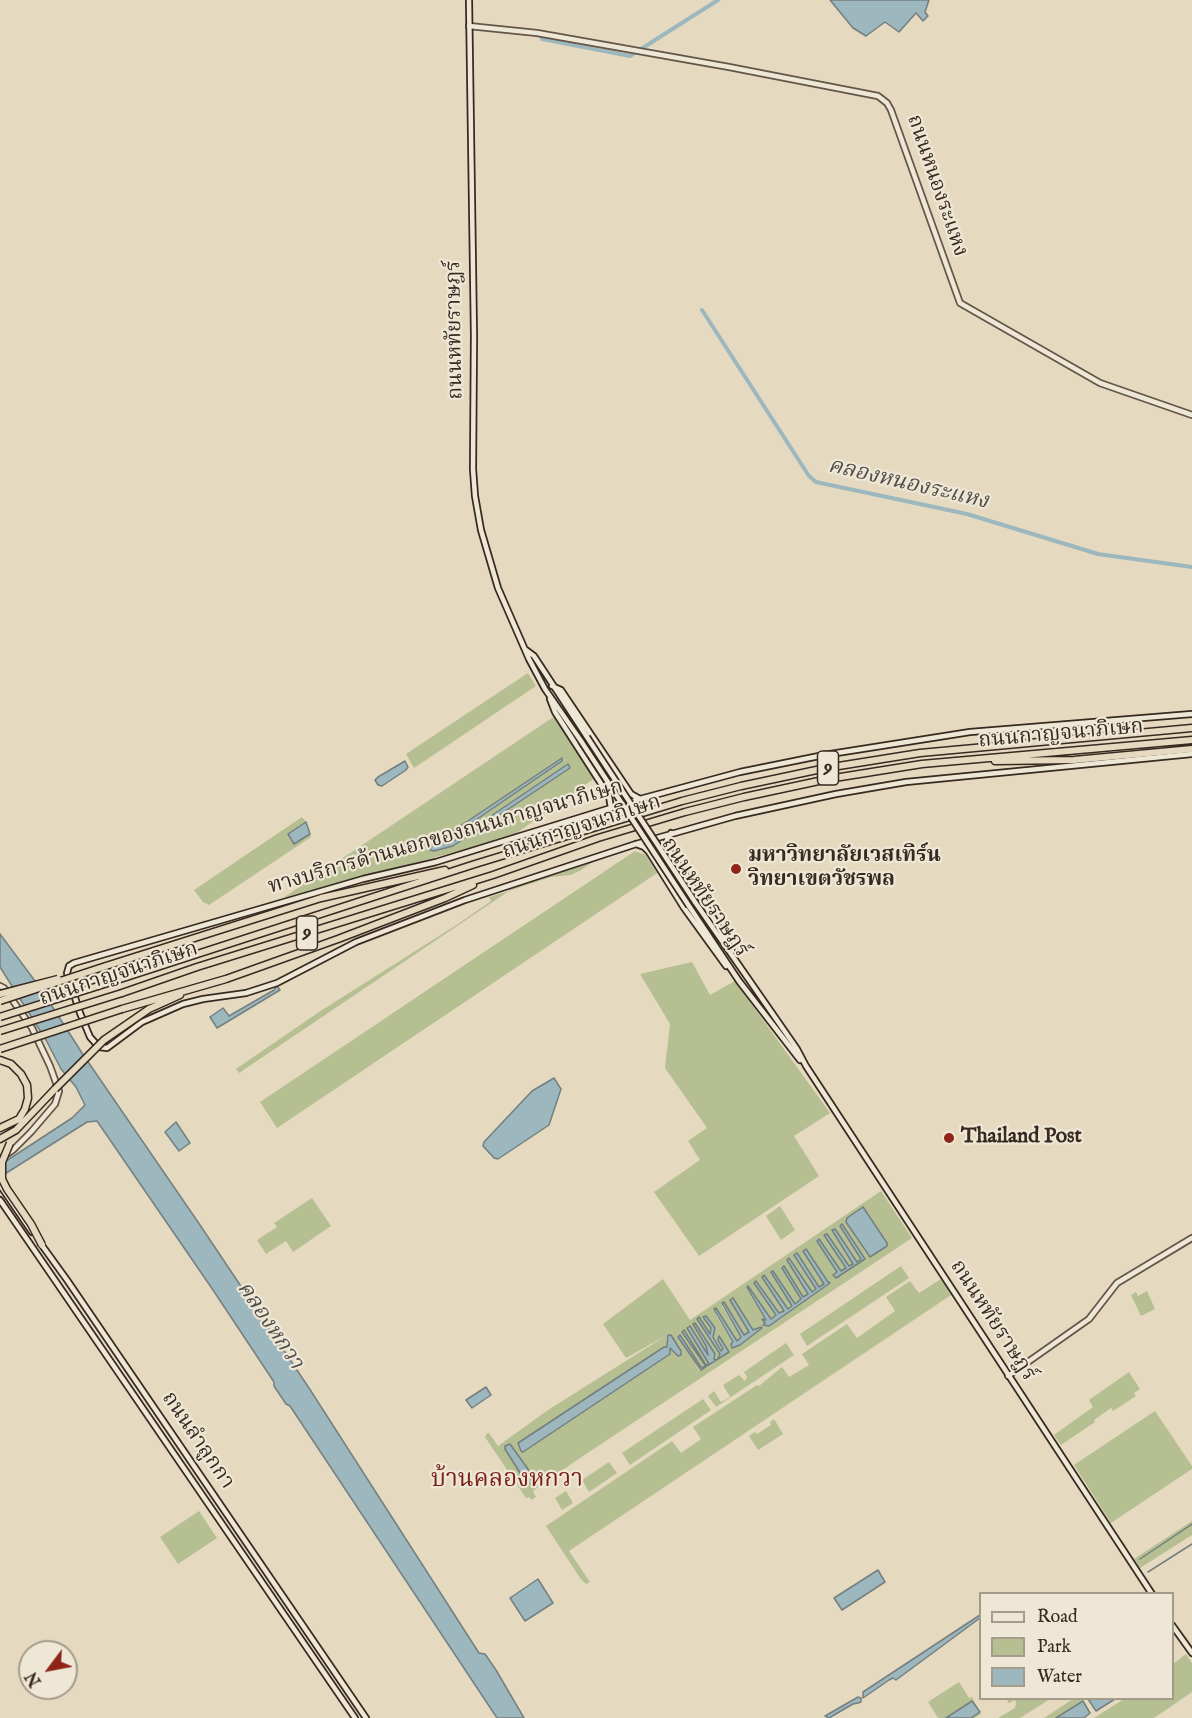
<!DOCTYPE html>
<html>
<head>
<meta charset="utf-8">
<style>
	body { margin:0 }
	#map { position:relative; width:1192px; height:1718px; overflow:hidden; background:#e5dac0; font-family:"IM FELL English",serif }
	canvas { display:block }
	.legend { position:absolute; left:979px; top:1592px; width:195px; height:108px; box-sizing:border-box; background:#eee7d6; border:2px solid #a59b8d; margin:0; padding:8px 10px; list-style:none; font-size:18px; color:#382a20 }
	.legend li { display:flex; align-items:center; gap:12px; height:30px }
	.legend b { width:30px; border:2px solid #a59b8d }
	.north { position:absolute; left:18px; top:1640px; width:60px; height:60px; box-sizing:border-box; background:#eee7d6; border:2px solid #a59b8d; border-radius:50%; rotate:238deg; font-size:16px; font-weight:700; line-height:24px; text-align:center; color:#382a20 }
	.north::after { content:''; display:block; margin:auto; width:21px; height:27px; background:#8f2418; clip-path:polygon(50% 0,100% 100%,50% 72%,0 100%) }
</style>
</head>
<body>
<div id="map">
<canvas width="1192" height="1718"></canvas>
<ul class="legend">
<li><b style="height:8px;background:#eee7d6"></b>Road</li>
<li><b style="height:16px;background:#b5bf92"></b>Park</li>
<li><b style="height:16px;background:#9cb7be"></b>Water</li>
</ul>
<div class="north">N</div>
</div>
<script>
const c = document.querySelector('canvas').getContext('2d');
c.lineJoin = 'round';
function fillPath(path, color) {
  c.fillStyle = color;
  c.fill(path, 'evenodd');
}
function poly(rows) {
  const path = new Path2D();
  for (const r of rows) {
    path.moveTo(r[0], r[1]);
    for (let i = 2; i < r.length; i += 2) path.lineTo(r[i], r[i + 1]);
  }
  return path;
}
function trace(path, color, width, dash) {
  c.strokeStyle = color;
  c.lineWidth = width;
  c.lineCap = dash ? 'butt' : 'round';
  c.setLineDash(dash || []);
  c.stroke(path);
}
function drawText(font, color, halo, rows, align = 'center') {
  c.font = font + ' "IM FELL English","Noto Serif Thai",serif';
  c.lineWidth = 4.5;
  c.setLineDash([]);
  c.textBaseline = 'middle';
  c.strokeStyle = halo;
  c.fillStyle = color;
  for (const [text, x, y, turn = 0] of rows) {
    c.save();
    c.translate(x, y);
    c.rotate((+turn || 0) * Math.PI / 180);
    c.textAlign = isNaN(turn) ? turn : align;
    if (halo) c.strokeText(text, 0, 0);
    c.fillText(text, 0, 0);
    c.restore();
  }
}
const green = poly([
	[528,673,536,686,414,768,406,754],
	[555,716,595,778,511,837,283,898],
	[563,760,444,840,447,844,451,843,568,764,570,767,453,846,434,851,432,845],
	[302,817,306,822,288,835,294,844,310,834,311,837,209,905,203,902,194,890],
	[635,851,646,855,657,873,277,1128,260,1102],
	[592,860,593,862,583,869,571,875,551,877,509,891,239,1073,236,1069,319,1012,458,924,491,901,489,897,509,891,509,888],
	[692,962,710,995,735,981,830,1113,794,1136,819,1176,699,1256,654,1192,700,1160,688,1141,707,1128,665,1068,670,1024,640,974],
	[881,1191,912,1238,577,1460,533,1491,536,1497,531,1500,529,1497,526,1498,485,1437,487,1433,489,1433,498,1446,548,1410,667,1335,626,1358,603,1324,663,1279,690,1320],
	[846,1222,875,1253,868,1256],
	[840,1226,865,1259,836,1278,834,1274,837,1273,817,1241,819,1239,841,1271,846,1268,825,1235,827,1234,849,1266,853,1264,832,1230,835,1229,857,1262,861,1259],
	[803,1251,828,1282,820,1290,803,1300,769,1326,762,1319,767,1321,747,1287,748,1286,771,1319,776,1316,754,1283,757,1281,779,1313,785,1311,762,1277,764,1275,788,1309,792,1306,771,1272,773,1271,795,1304,801,1299,782,1268,784,1267,803,1297,808,1294,787,1260,789,1259,812,1292,816,1289,795,1255,797,1254,819,1287,824,1284],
	[730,1300,754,1330,735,1347,732,1348,733,1343,716,1315,716,1308,737,1341,742,1338,722,1306,724,1303,744,1335,750,1333],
	[706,1316,715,1328,713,1337,721,1351,723,1350,718,1340,729,1352,707,1368,699,1370,680,1335,701,1367,705,1366,683,1332,707,1365,709,1363,687,1328,690,1326,708,1355,706,1346,693,1325,695,1323,715,1354,714,1359,717,1359,720,1354,697,1320,699,1318,710,1334,712,1330,704,1317],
	[671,1335,683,1353,670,1348,669,1354,523,1452,521,1451,518,1443,664,1347,667,1347],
	[510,1444,528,1469,532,1483,527,1484,505,1449],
	[312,1198,331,1226,293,1252,286,1241,266,1254,257,1240,277,1227,274,1223],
	[780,1206,795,1230,781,1240,766,1216],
	[901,1266,909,1278,807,1346,800,1334],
	[941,1279,951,1295,569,1551,590,1582,586,1584,580,1578,546,1526,672,1441,681,1453,701,1439,693,1427,757,1385,759,1386,782,1367,789,1377,809,1365,802,1354,847,1324,857,1338,895,1311,886,1297,910,1281,919,1293],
	[1147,1291,1155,1309,1141,1316,1131,1295,1136,1292,1138,1296],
	[786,1343,794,1355,716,1407,708,1396,714,1391,721,1402,730,1397,723,1385,739,1375,745,1381,747,1377,744,1372],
	[1129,1372,1140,1389,1134,1393,1136,1396,1113,1411,1111,1408,1094,1420,1095,1422,1061,1445,1054,1435,1093,1407,1089,1400],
	[703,1399,711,1410,630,1465,622,1453],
	[1155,1411,1192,1466,1192,1469,1111,1523,1074,1465],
	[774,1419,783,1434,758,1450,749,1436,755,1432,757,1434,771,1425,770,1422],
	[609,1462,617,1473,589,1492,582,1480],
	[566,1491,573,1503,562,1510,555,1498],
	[199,1511,217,1538,178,1564,160,1537],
	[1192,1521,1192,1535,1140,1568,1134,1559],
	[1186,1654,1192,1663,1192,1692,1154,1718,1094,1718,1124,1699,1172,1698,1173,1664],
	[959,1682,969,1698,972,1697,981,1714,975,1718,938,1718,928,1702],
	[1010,1699,1010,1698,1050,1699,1020,1718,998,1718,1015,1708,1016,1703,1015,1700,1009,1703,1007,1701],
	[1073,1699,1085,1699,1056,1718,1044,1718]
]);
const water = poly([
	[830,0,929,0,925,12,928,16,923,21,916,13,899,32,885,22,866,36,853,28,830,0],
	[562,758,562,761,445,841,448,844,451,843,568,764,570,768,453,846,434,851,430,850,432,845,562,758],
	[405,761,408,767,406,770,382,786,378,785,375,780,378,777,405,761],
	[306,822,310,834,294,844,288,834,306,822],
	[0,934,41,989,82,1053,200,1225,309,1388,479,1653,485,1654,496,1670,524,1718,497,1718,290,1406,286,1404,274,1386,274,1382,213,1290,97,1121,87,1122,0,1177,0,1165,72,1118,85,1105,76,1087,61,1069,46,1040,0,967,0,934],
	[277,986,280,990,217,1028,210,1017,223,1008,229,1016,274,990,277,986],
	[554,1078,561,1089,549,1125,498,1159,494,1158,483,1146,484,1142,532,1091,554,1078],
	[176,1122,190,1143,179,1151,165,1132,176,1122],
	[863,1207,887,1243,887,1246,870,1257,846,1222,847,1218,863,1207],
	[842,1224,865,1259,836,1278,833,1275,837,1272,817,1241,819,1239,841,1271,846,1268,824,1235,827,1234,849,1266,853,1264,832,1230,835,1229,857,1262,861,1259,840,1226,842,1224],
	[806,1249,828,1282,830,1283,769,1326,763,1325,765,1323,762,1319,766,1320,747,1287,748,1286,771,1319,776,1315,754,1283,756,1281,779,1313,784,1311,762,1277,764,1275,788,1309,792,1306,771,1272,773,1271,795,1304,801,1299,782,1268,784,1266,803,1297,808,1294,787,1260,789,1258,812,1292,816,1289,794,1255,797,1253,819,1287,824,1284,803,1251,806,1249],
	[733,1298,753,1330,761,1327,762,1328,740,1345,732,1348,731,1344,733,1342,714,1309,716,1308,737,1341,741,1337,722,1303,724,1302,744,1335,749,1332,730,1300,733,1298],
	[706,1316,715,1328,713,1337,721,1351,723,1349,718,1340,719,1336,729,1352,701,1370,678,1337,680,1335,701,1367,704,1367,705,1365,682,1332,684,1330,706,1365,709,1364,687,1328,690,1326,708,1355,706,1346,693,1324,695,1323,715,1354,714,1359,717,1360,720,1354,697,1319,699,1317,710,1334,711,1328,703,1317,706,1316],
	[668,1335,671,1335,681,1351,681,1355,678,1356,670,1348,670,1354,523,1452,521,1451,518,1443,664,1347,667,1347,668,1335],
	[486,1387,491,1395,472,1408,466,1400,486,1387],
	[510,1444,528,1469,532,1483,527,1484,505,1449,505,1446,510,1444],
	[878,1570,885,1582,842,1610,834,1598,878,1570],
	[538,1579,553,1603,525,1621,510,1598,538,1579],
	[980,1615,980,1618,896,1680,893,1678,889,1680,863,1698,863,1692,980,1615],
	[858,1697,861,1698,861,1702,858,1703,853,1704,829,1718,825,1716,858,1697],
	[1088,1699,1115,1699,1096,1711,1088,1699],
	[972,1701,980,1712,971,1718,946,1718,972,1701],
	[1083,1701,1090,1713,1084,1718,1056,1718,1083,1701]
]);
const stream = poly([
	[1140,1559,1192,1524],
	[1148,1572,1192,1544]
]);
const canal = poly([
	[542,39,630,56,718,0],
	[702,310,809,476,816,482,967,514,1098,554,1192,567]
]);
const tertiary = poly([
	[469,26,537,33,729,67,878,96,887,103,891,110,960,303,1100,383,1192,415],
	[0,986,4,988,32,1028,50,1066,59,1091,55,1104,31,1132,13,1150,0,1159],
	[1008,1376,1089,1319,1117,1283,1192,1238]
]);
const secondary = poly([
	[469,0,474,336,473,469,475,496,481,530,498,588,529,659,545,689,581,741],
	[526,650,534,656,587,737],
	[552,686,561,690,631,794,640,799],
	[550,699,555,712,609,796,611,808],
	[1192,714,970,732,824,755,740,772,640,799,436,862,363,879,74,963,69,966,67,973,80,1013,90,1037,99,1047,107,1048,142,1022,183,1004,203,999,246,993,277,983,356,942,465,900,636,844,735,816,836,794,906,782,1192,754],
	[671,833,667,840,670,852,714,919,732,951],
	[636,844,644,847,649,852,684,908,726,966],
	[695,902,797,1049,806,1066,1152,1594],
	[689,906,739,981,800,1060],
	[0,1185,32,1232],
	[0,1200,355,1718],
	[41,1244,67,1280,366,1718],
	[1172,1625,1192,1653]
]);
const motorway = poly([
	[995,761,1074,760,1192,749],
	[106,966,321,898,445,870],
	[114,981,475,864,682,801,741,786,826,768,920,753,1192,728],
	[122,993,197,967,493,875,598,838,685,812,744,797,828,779,922,764,1192,740],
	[122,1009,226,979,338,939,445,898,473,885],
	[149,1009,180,995],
	[0,1060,11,1064,21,1074,27,1085,28,1098,25,1109,19,1119,0,1128],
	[0,1139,16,1130,55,1089]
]);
const secondaryBridge = poly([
	[587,737,695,902],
	[581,741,689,906]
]);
const motorwayBridge = poly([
	[0,994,58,979],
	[0,1001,106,966],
	[0,1017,114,981],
	[0,1031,122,993],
	[0,1049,122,1009],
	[55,1089,104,1040,149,1009],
	[10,1143,2,1162,2,1179,7,1189,31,1224,42,1245]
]);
const markers = [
	[736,869,6,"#8f2418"],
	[949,1138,6,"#8f2418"]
];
const shields = [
	[828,768,21],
	[307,933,21]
];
const shieldNames = [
	["9",828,768],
	["9",307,933]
];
const streetNames = [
	["ถนนหนองระแหง",936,186,71],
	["ถนนหทัยราษฎร์",456,330,-91],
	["ถนนกาญจนาภิเษก",1061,735,-5],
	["ถนนกาญจนาภิเษก",582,828,-18],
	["ทางบริการด้านนอกของถนนกาญจนาภิเษก",446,838,-16],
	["ถนนหทัยราษฎร์",704,898,56],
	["ถนนกาญจนาภิเษก",119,975,-18],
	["ถนนหทัยราษฎร์",992,1321,57],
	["ถนนลำลูกกา",197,1441,56]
];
const poiNames = [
	["มหาวิทยาลัยเวสเทิร์น",748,857],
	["วิทยาเขตวัชรพล",748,881],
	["Thailand Post",961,1138]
];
const waterNames = [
	["คลองหนองระแหง",908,485,13],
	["คลองหกวา",269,1326,56]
];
const quarterNames = [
	["บ้านคลองหกวา",507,1481]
];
fillPath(green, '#b5bf92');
fillPath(water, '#9cb7be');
trace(water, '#747f7f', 1.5);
trace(stream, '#747f7f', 1.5);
trace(canal, '#9cb7be', 4);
trace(tertiary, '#635648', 8);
trace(secondary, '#382a20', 8);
trace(motorway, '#382a20', 9);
trace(tertiary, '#eee7d6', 4.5);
trace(secondary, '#eee7d6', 4.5);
trace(motorway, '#e5dac0', 6);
trace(secondaryBridge, '#382a20', 8, []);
trace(motorwayBridge, '#382a20', 9, []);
trace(secondaryBridge, '#eee7d6', 4.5);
trace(motorwayBridge, '#e5dac0', 6);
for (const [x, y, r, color] of markers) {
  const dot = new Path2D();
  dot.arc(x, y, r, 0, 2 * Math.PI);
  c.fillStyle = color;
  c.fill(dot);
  trace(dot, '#eee7d6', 2);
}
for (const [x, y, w] of shields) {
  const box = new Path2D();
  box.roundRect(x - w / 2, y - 17, w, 34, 4.5);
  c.fillStyle = '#eee7d6';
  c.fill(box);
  trace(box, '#382a20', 1.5);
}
drawText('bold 20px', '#382a20', null, shieldNames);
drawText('21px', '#382a20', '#eee7d6', streetNames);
drawText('bold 21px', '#382a20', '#eee7d6', poiNames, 'left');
drawText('italic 22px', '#514d48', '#eee7d6', waterNames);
drawText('24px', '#7a1f14', '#eee7d6', quarterNames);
</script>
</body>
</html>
